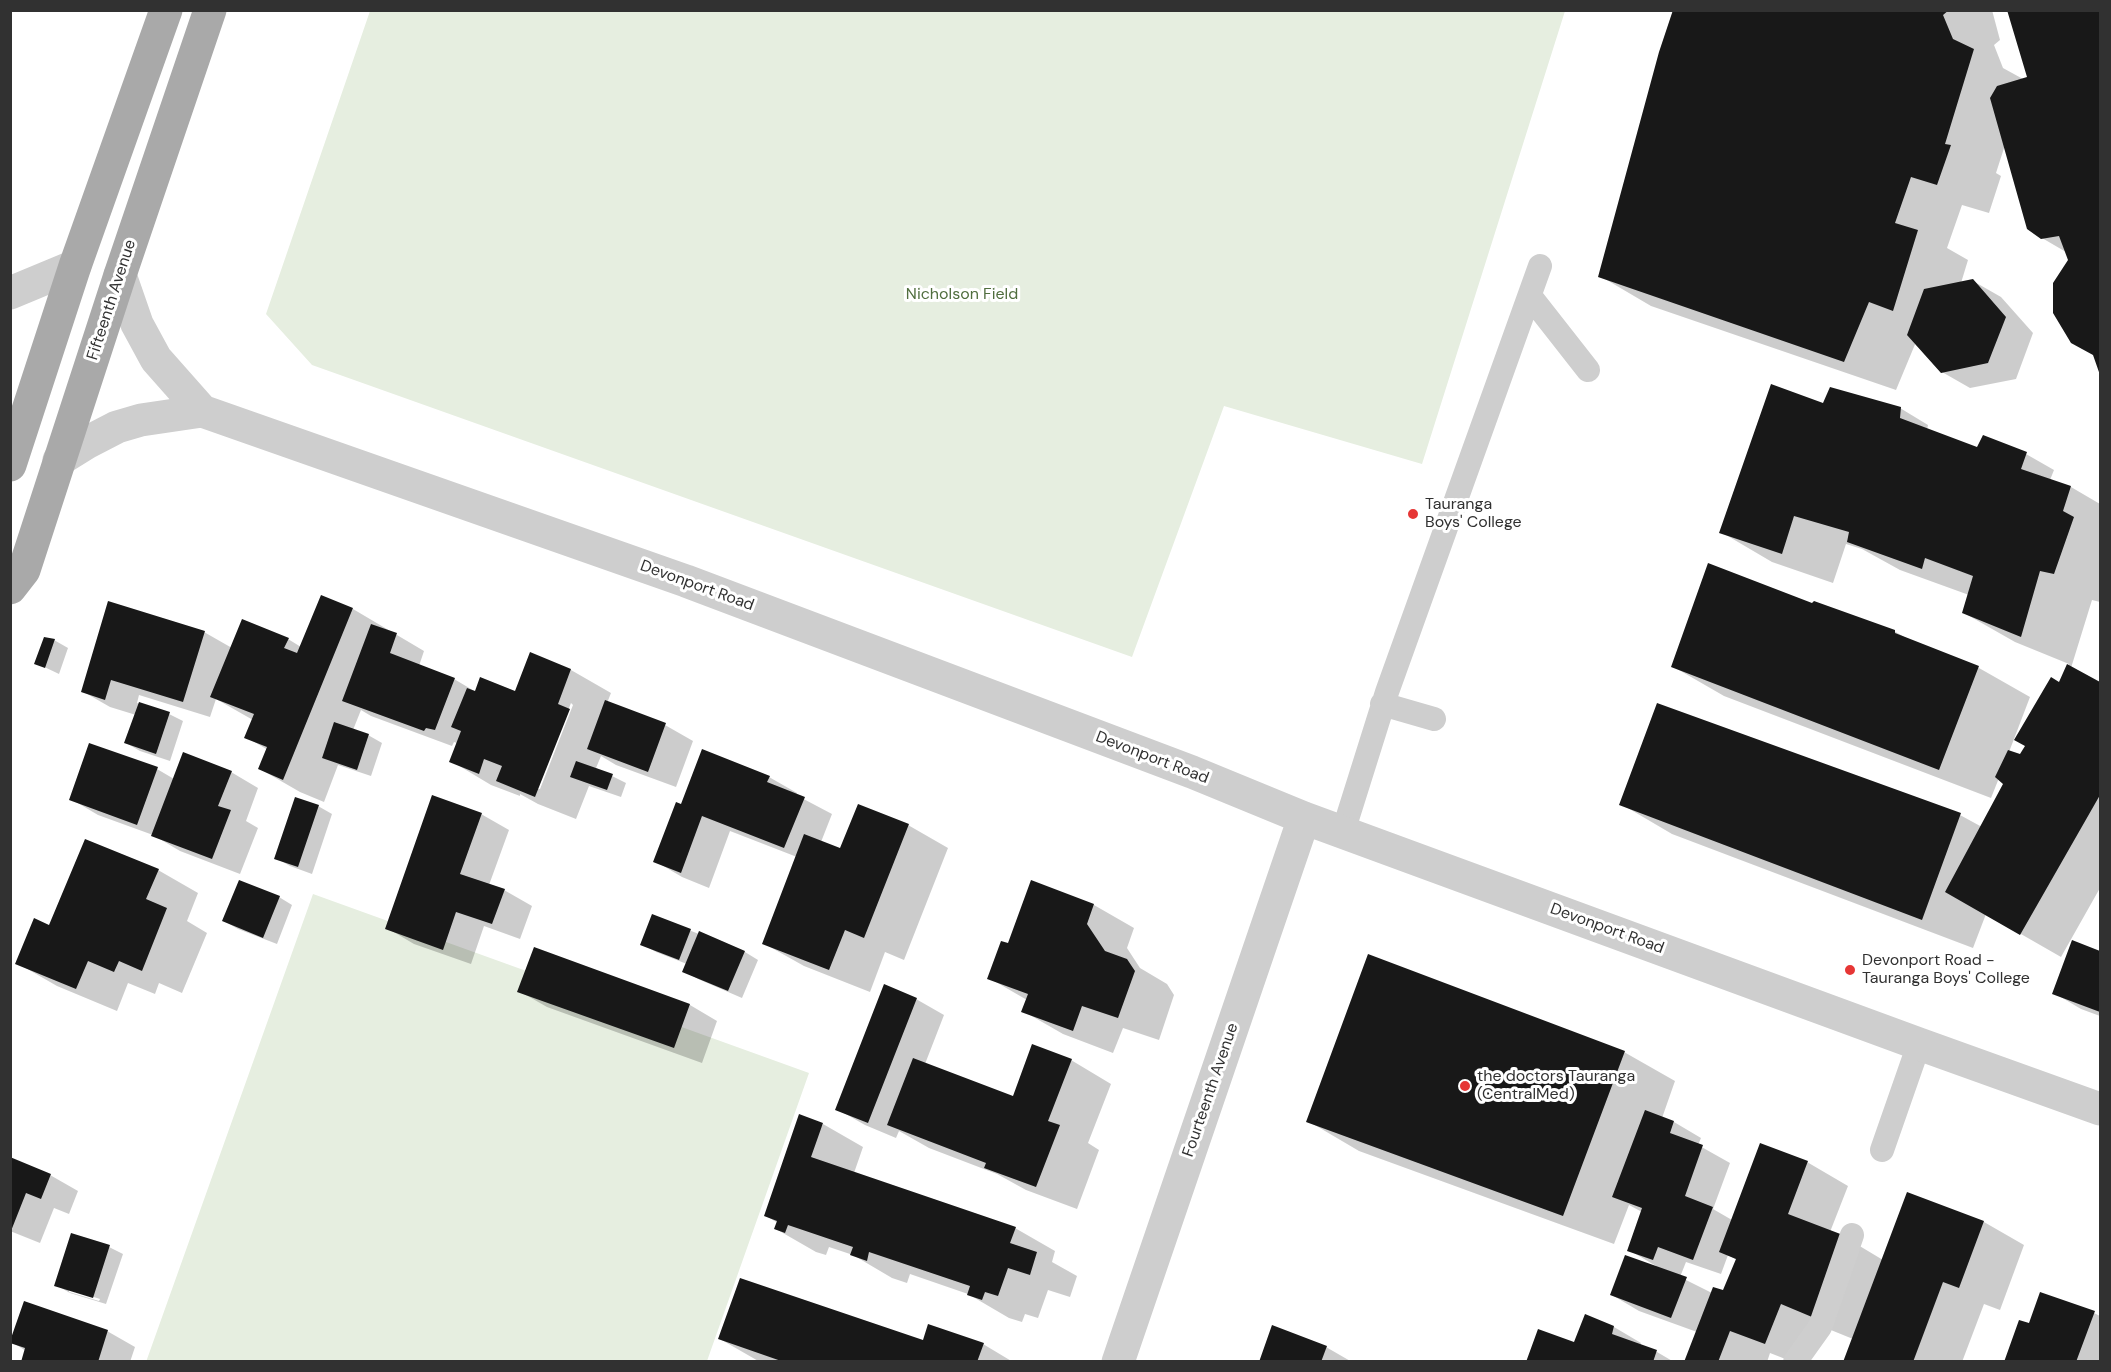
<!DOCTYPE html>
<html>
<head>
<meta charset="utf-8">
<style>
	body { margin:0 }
	#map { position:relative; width:2111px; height:1372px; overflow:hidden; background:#fff; font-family:"DM Sans",sans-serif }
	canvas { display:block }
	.frame { position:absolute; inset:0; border:12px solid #313131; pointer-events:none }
</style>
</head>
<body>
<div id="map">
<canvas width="2111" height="1372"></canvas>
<div class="frame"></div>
</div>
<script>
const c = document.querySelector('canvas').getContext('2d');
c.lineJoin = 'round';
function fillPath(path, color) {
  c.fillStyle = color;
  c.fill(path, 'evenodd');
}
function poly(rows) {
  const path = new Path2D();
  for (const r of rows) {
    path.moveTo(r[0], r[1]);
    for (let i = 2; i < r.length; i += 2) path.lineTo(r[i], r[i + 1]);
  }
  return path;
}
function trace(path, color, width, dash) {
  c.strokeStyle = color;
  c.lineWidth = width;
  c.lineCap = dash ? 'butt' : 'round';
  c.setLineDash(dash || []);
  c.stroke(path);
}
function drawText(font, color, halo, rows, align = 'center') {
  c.font = font + ' "DM Sans",sans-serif';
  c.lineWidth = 6;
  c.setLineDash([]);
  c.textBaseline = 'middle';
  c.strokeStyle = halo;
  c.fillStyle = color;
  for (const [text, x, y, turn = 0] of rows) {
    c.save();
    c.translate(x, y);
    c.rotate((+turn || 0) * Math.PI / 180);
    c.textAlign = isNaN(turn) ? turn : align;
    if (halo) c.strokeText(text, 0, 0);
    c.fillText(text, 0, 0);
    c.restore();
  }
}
const green = poly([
	[370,11,370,10,1565,11,1422,464,1224,406,1132,657,312,365,266,314],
	[313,894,809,1073,707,1361,146,1362]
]);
const shadow = poly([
	[1674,10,1992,10,2000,40,1994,45,2003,68,2023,79,2028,78,2008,10,2100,10,2100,371,2066,252,2042,238,2005,145,1996,173,2001,176,1989,213,1962,205,1947,248,1968,260,1961,283,1973,281,2001,297,2033,333,2016,379,1970,388,1942,372,1916,342,1896,390,1651,306,1600,276],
	[1831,408,1900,408,1928,425,1927,430,1978,449,2026,454,2054,470,2050,480,2071,487,2100,504,2100,602,2092,600,2071,668,2100,683,2100,888,2061,957,1986,914,1973,948,1672,834,1621,804,1960,815,1982,827,2005,783,1999,778,1991,798,1724,696,1672,666,1812,605,1894,631,1913,642,1979,668,2030,697,2009,752,2021,756,2059,684,2069,664,2015,642,1964,613,1969,595,1900,570,1862,549,1846,544,1833,583,1772,562,1721,532],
	[353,609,424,651,419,666,454,679,476,692,515,693,531,654,571,670,611,693,607,703,665,725,693,741,676,787,616,765,601,756,596,768,626,783,621,797,589,786,576,819,538,804,520,794,520,796,491,785,451,761,457,743,454,742,452,746,371,716,361,710,353,730,368,735,382,743,371,776,338,765,324,802,300,792,260,769,268,750,246,737,253,720,216,699,210,717,139,695,137,703,169,714,183,721,170,761,140,751,126,743,136,715,110,707,82,691,204,632,232,648,288,639,301,647],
	[571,703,573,705,540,789,537,789],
	[54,640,68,648,59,674,36,663],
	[157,769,174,779,231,772,258,788,246,821,258,828,240,874,180,851,153,835,98,815,71,799],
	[769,777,797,793,796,795,832,814,821,842,841,850,908,825,948,848,904,960,885,952,870,992,804,966,763,943,797,857,730,831,709,888,682,877,655,861,682,806],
	[318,806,332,814,312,874,290,866,276,858],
	[481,814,509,830,489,885,504,890,532,906,520,939,484,926,471,964,414,944,387,928],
	[158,870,198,893,187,921,207,933,182,993,159,983,155,994,128,983,117,1011,57,986,17,963],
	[279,897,292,905,277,944,238,929,224,921],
	[1094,905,1134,928,1127,948,1140,968,1167,984,1174,995,1159,1040,1123,1028,1113,1053,1063,1034,1023,1011,1027,1000,989,978,1008,945],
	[653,916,745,952,758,960,742,998,698,979,684,971,687,964,656,952,642,944],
	[2073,942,2100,952,2100,1016,2081,1009,2054,993],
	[535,949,690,1005,717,1021,702,1063,547,1007,519,991],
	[916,999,944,1015,925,1064,1014,1098,1071,1060,1111,1084,1088,1143,1099,1150,1077,1209,1026,1190,997,1174,929,1148,899,1131,896,1138,865,1125,837,1109],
	[1624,1052,1675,1081,1662,1118,1674,1122,1701,1138,1698,1145,1730,1163,1713,1209,1732,1220,1807,1162,1848,1186,1830,1232,1843,1236,1883,1260,1908,1194,1984,1222,2024,1245,2000,1310,1984,1304,1962,1362,1844,1362,1853,1339,1821,1326,1793,1362,1770,1353,1767,1362,1686,1362,1697,1332,1639,1311,1612,1295,1656,1266,1629,1250,1642,1212,1629,1205,1614,1244,1359,1151,1308,1121],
	[1728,1255,1737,1260,1724,1292,1712,1293,1680,1277,1686,1262,1721,1274],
	[823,1124,863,1147,854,1173,1015,1228,1055,1251,1052,1262,1077,1276,1070,1297,1048,1290,1038,1318,1025,1314,1022,1322,1009,1318,968,1294,910,1274,907,1283,892,1278,853,1255,829,1247,826,1255,816,1252,776,1229,778,1223,766,1216],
	[10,1158,50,1175,78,1191,69,1214,54,1208,40,1243,10,1231],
	[109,1247,123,1254,106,1304,70,1293,56,1285],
	[69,1289,100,1299,99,1301,69,1292],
	[2094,1313,2100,1316,2100,1362,2006,1362,2030,1325],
	[1585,1316,1614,1327,1641,1343,1640,1346,1657,1352,1674,1362,1528,1362,1575,1344],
	[107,1331,135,1347,130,1362,22,1362,26,1351,12,1342],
	[720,1339,983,1344,1013,1362,760,1362],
	[1326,1347,1352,1362,1260,1362]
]);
const building = poly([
	[1673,10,1949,10,1943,15,1953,39,1974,49,1945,144,1951,145,1937,185,1911,177,1895,223,1918,230,1893,311,1869,302,1844,362,1598,277,1659,52],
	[2007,10,2100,10,2100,375,2093,355,2071,343,2053,313,2053,283,2068,260,2059,236,2041,239,2027,229,1990,98,1997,86,2027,77],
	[1973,279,2006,317,1988,363,1941,373,1907,335,1924,289],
	[1771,384,1823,403,1830,387,1901,407,1900,418,1977,447,1983,435,2027,452,2021,469,2071,486,2063,511,2074,517,2054,574,2040,571,2021,637,1962,613,1973,576,1925,558,1922,569,1847,542,1849,532,1794,516,1782,554,1719,533],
	[1708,563,1812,603,1814,601,1895,630,1895,633,1979,666,1939,770,1671,667],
	[321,595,353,608,283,780,258,769,267,747,244,738,254,714,210,697,242,619,289,638,284,648,297,653],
	[108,601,205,631,183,702,111,680,105,700,81,692],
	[371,624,397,633,390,653,455,678,435,730,426,728,424,731,342,701],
	[44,637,55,639,45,668,34,664],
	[530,652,571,669,558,704,570,709,535,797,496,781,502,766,484,759,479,774,449,762,461,731,451,727,467,688,475,691,480,677,515,691],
	[2067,664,2100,682,2100,795,2020,935,1945,892,2003,784,1995,777,2008,750,2020,754,2025,746,2014,740,2051,677,2059,682],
	[605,700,666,723,648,772,587,749],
	[139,702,170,712,156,754,124,743],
	[1657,703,1961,813,1922,920,1619,805],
	[334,722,369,734,357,770,322,758],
	[89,743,158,767,137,825,69,800],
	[702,749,770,776,767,782,805,797,784,848,702,816,681,873,653,862,676,802,681,804],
	[183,752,232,771,218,806,231,810,212,859,151,836],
	[576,761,613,774,607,790,570,777],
	[432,795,482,813,460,874,505,889,492,924,456,912,443,950,385,929],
	[295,797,319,805,298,867,274,859],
	[858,804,909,824,864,938,845,930,829,970,762,944,804,834,840,848],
	[85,839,159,869,146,899,167,908,142,971,119,961,114,972,88,961,76,989,15,964,34,918,49,925],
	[239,880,280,896,263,938,222,921],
	[1031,880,1094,904,1087,924,1105,951,1127,959,1135,971,1118,1018,1082,1006,1073,1031,1021,1012,1028,994,987,979,1001,941,1008,943],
	[652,914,691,929,679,960,640,945],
	[699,931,745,951,728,991,682,972],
	[2072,940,2100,951,2100,1012,2052,994],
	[534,947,690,1004,674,1048,517,992],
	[1368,954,1625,1051,1563,1216,1306,1122],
	[884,984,917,998,868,1123,835,1110],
	[1032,1044,1072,1059,1048,1121,1060,1125,1036,1187,984,1168,986,1163,887,1125,913,1058,1013,1096],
	[1645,1110,1674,1121,1670,1133,1703,1145,1685,1196,1713,1207,1693,1260,1658,1247,1653,1260,1627,1251,1642,1208,1612,1197],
	[799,1114,823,1123,811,1157,1016,1227,1010,1243,1037,1252,1030,1275,1008,1268,998,1296,985,1292,982,1300,967,1295,970,1286,869,1252,867,1261,850,1255,853,1247,788,1225,785,1233,774,1229,777,1221,764,1216],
	[1760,1143,1808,1161,1788,1214,1843,1235,1812,1317,1781,1304,1765,1344,1730,1331,1718,1362,1684,1362,1713,1287,1723,1290,1736,1259,1719,1252],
	[10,1157,51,1174,41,1199,26,1193,11,1231],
	[1907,1192,1984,1221,1959,1288,1943,1282,1913,1362,1843,1362],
	[71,1233,110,1245,93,1298,54,1286],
	[1625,1255,1687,1277,1671,1318,1610,1295],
	[740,1278,923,1340,928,1324,984,1343,977,1362,784,1362,718,1339],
	[2040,1292,2095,1311,2076,1362,2004,1362,2019,1320,2029,1323],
	[24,1301,108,1330,98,1362,21,1362,25,1348,10,1343,10,1341],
	[1585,1314,1614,1326,1612,1334,1657,1350,1653,1362,1526,1362,1538,1329,1574,1342],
	[1272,1325,1327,1346,1321,1362,1259,1362]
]);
const service = poly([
	[1530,296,1588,370],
	[1382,704,1434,719],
	[1343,832,1387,692,1540,266],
	[1882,1150,1919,1044],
	[1795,1362,1820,1327,1852,1235]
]);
const minor = poly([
	[120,275,137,324,156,359,202,411],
	[10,293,75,266],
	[59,460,88,442,117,427,141,420,202,411,686,581,1192,772,1304,818,1919,1044,2100,1109],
	[1118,1362,1304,818]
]);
const primary = poly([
	[10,465,75,266,166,10],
	[10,588,24,570,120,275,210,10]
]);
const markers = [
	[1413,514,6,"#e63635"],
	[1850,970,6,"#e63635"],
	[1465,1086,6,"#e63635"]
];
const parkNames = [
	["Nicholson Field",962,295]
];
const streetNames = [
	["Fifteenth Avenue",112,300,-72],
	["Devonport Road",697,586,20],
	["Devonport Road",1152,758,21],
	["Devonport Road",1607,929,20],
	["Fourteenth Avenue",1211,1090,-71]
];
const poiNames = [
	["Tauranga",1425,505],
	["Boys' College",1425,523],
	["Devonport Road -",1862,961],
	["Tauranga Boys' College",1862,979],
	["the doctors Tauranga",1477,1077],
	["(CentralMed)",1477,1095]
];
fillPath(green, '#e6eee0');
fillPath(shadow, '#0003');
fillPath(building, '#181818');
trace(service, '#cecece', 24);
trace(minor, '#cecece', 33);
trace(primary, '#a9a9a9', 33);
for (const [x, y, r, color] of markers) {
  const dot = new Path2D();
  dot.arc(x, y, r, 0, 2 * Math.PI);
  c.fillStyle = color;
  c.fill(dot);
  trace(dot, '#fff', 2);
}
drawText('16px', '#506e3e', '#fff', parkNames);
drawText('16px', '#313131', '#fff', streetNames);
drawText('16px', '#313131', '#fff', poiNames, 'left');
</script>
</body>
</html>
